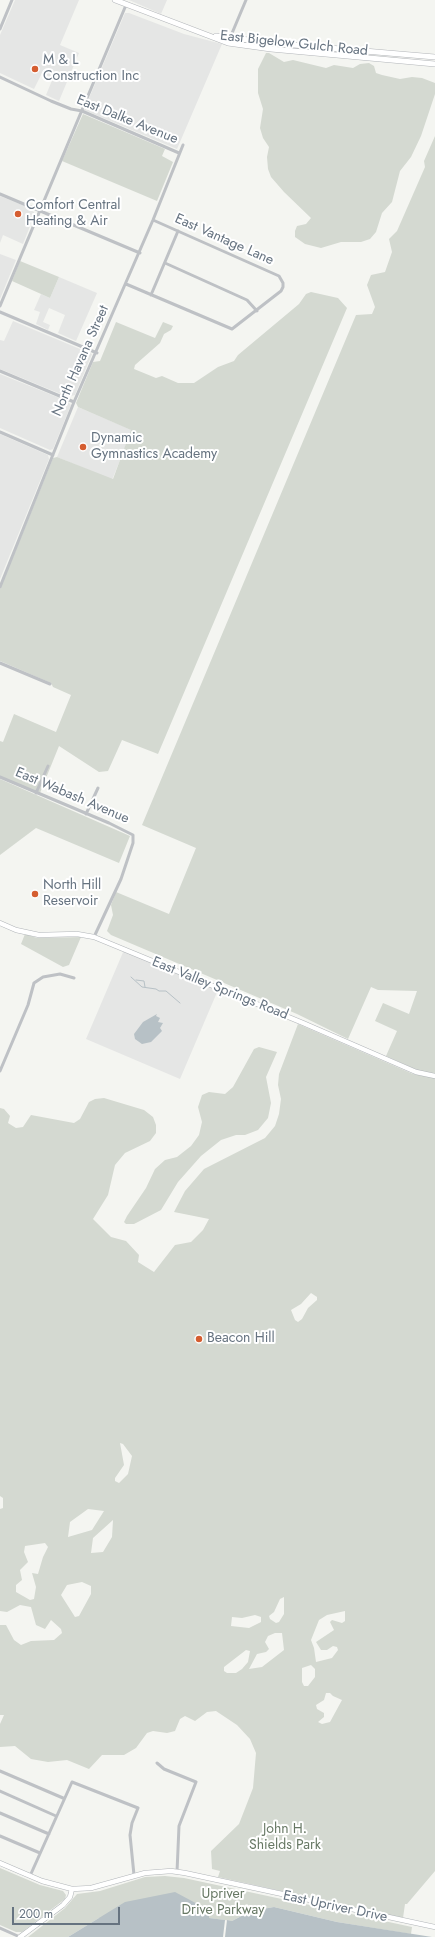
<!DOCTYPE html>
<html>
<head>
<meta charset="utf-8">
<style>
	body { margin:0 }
	#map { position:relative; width:435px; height:1937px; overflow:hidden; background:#f4f5f1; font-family:Jost,sans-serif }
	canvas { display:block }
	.scale { position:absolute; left:12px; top:1907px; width:108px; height:18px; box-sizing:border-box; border:2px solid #667380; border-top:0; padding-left:5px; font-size:12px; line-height:14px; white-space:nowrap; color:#667380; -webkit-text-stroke:3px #fff; paint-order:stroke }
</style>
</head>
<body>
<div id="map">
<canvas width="435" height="1937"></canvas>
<div class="scale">200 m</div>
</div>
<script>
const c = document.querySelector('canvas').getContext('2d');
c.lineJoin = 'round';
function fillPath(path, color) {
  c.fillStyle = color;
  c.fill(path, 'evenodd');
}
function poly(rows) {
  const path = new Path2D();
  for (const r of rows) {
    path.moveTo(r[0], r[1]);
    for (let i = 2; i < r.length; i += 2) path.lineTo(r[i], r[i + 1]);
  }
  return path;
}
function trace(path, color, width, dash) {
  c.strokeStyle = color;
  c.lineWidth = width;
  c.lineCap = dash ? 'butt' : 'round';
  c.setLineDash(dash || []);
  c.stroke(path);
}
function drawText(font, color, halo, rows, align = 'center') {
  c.font = font + ' Jost,sans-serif';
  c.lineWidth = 4;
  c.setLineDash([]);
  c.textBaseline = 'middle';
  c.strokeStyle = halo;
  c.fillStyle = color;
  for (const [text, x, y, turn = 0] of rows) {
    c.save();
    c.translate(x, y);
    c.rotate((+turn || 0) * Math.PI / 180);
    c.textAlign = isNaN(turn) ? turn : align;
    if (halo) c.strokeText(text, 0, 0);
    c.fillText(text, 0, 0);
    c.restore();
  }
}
const built = poly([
	[15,0,79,0,60,45,79,53,59,101,46,95,53,78,42,73,34,89,0,73,0,35],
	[129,0,167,0,161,14],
	[125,13,129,13,184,34,222,44,177,149,84,110],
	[0,196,25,206,34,212,34,216,23,244,3,235,0,243],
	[0,254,16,260,0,299],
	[59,277,97,293,76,341,58,333,65,315,49,308,43,322,50,325,48,330,36,324,40,312,34,310,41,294,50,298],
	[13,321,92,354,75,395,68,397,0,369,0,340,4,341],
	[0,374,67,401,71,405,53,449,50,450,0,428],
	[78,407,132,430,112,480,57,457],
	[0,434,48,455,49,459,0,579],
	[124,950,218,990,180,1079,86,1039]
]);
const green = poly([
	[266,53,269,53,284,62,293,60,326,68,334,65,353,68,360,64,369,63,374,66,376,73,382,75,400,79,412,77,422,78,435,83,435,94,421,136,411,157,400,171,392,202,382,213,376,232,370,239,361,242,341,242,321,248,305,244,295,237,295,231,297,226,306,224,311,218,284,192,271,177,268,169,267,157,269,147,263,138,260,128,263,109,258,93,258,69],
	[83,114,165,149,162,156,173,162,157,201,62,161],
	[435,136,435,1074,417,1070,386,1056,397,1031,375,1021,383,1003,409,1014,417,991,378,990,371,987,348,1039,297,1014,111,935,107,931,113,915,111,905,116,892,169,914,196,848,142,825,356,315,372,314,375,307,367,285,371,275,385,272,392,252,389,239,397,231,425,167,424,161],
	[20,261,59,277,50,298,12,281],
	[311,292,338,298,347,308,158,754,122,740,108,771,99,772,59,746,40,793,0,776,0,741,3,742,14,714,56,732,71,695,53,687,51,683,0,661,0,589,53,458,57,457,113,479,131,430,78,407,76,403,93,362,100,361,116,322,155,338,163,322,173,326,171,330,164,334,160,343,135,365,134,369,156,378,162,376,178,383,194,383,218,367,234,361,238,355,299,304,306,294],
	[0,779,130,836,119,863,36,828,0,855],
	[25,934,37,938,81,937,69,965,63,967,21,944],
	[298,1024,413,1074,435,1078,435,1871,407,1904,405,1904,403,1918,218,1877,220,1871,212,1869,211,1851,239,1824,253,1788,256,1753,250,1739,237,1725,216,1711,207,1712,195,1721,185,1716,180,1719,175,1731,167,1733,153,1731,147,1733,136,1748,124,1755,102,1755,89,1769,67,1760,48,1762,31,1759,15,1746,0,1747,0,1724,4,1715,0,1715,0,1625,6,1625,14,1640,21,1645,31,1641,54,1640,62,1633,61,1629,51,1620,45,1629,36,1625,31,1607,20,1605,7,1612,0,1611,0,1509,3,1508,3,1498,0,1496,0,1108,4,1109,10,1116,8,1123,16,1128,23,1127,31,1115,74,1123,80,1119,89,1102,95,1099,104,1098,144,1110,153,1117,156,1125,156,1133,150,1141,125,1153,115,1165,108,1195,93,1219,111,1237,126,1241,139,1255,138,1262,154,1272,175,1245,191,1242,203,1230,209,1219,174,1212,185,1191,204,1169,265,1138,275,1126,279,1114,281,1099,278,1085,279,1074],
	[311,1293,317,1297,317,1300,308,1308,302,1319,298,1322,295,1320,291,1310,301,1304],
	[120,1443,123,1444,132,1456,128,1474,119,1483,115,1481,115,1478,124,1465],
	[88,1509,104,1511,92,1530,68,1537,70,1522],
	[113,1520,112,1537,103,1552,91,1553,93,1538],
	[45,1543,48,1547,43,1557,38,1574,32,1573,36,1587,34,1599,30,1600,16,1592,16,1585,22,1580,20,1570,28,1562,24,1552,25,1546],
	[82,1582,91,1586,91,1594,79,1616,75,1617,61,1595,67,1585],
	[284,1597,284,1614,279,1622,276,1623,270,1619,269,1616,274,1612,280,1599],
	[345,1611,345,1621,342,1623,332,1620,330,1622,334,1630,316,1642,321,1650,327,1650,333,1646,337,1647,338,1650,332,1658,316,1662,314,1648,311,1640,319,1620,327,1615],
	[255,1615,261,1617,261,1622,249,1628,231,1626,232,1617,242,1618],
	[275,1633,282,1633,284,1650,262,1667,249,1669,257,1654,266,1652,269,1649,265,1642,268,1636],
	[246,1650,250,1651,248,1662,242,1669,236,1673,227,1673,224,1671,224,1667],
	[311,1665,315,1669,315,1677,308,1686,304,1686,302,1682,302,1668],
	[326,1693,330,1693,333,1696,342,1700,330,1722,322,1724,318,1722,324,1717,324,1713,317,1709,316,1705,324,1700],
	[259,1047,277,1052,266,1077,271,1103,268,1118,258,1130,245,1135,236,1135,221,1140,201,1156,178,1182,161,1210,134,1224,126,1224,124,1222,127,1216,146,1188,155,1169,165,1160,177,1157,191,1146,199,1135,202,1122,198,1107,202,1095,209,1092,225,1094,233,1087,254,1049],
	[0,1868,40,1885,63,1891,66,1895,65,1899,22,1932,16,1932,0,1925],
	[165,1876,184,1878,412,1927,411,1934,337,1922,274,1907,251,1911,232,1921,208,1918,209,1913,99,1918,68,1937,28,1937,65,1908,77,1894,100,1891,145,1877]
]);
const water = poly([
	[157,1014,156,1016,160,1018,158,1022,163,1023,160,1028,162,1031,151,1042,142,1044,135,1039,134,1034,143,1022],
	[175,1892,203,1907,209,1913,209,1918,225,1920,223,1937,68,1937,125,1902],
	[274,1907,337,1922,432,1937,225,1937,227,1920,232,1921,251,1911]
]);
const stream = poly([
	[131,977,142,987,156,989,159,991,166,991,180,1003],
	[136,980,144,981,145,987]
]);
const street = poly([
	[0,29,12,0],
	[230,38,246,0],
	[0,77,51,101,71,109,82,111,179,153],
	[0,194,140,253],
	[165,263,247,300,257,311],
	[126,284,232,329,281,291,283,287,283,283,279,276,153,220],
	[151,295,178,231],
	[0,306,126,5],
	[0,312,97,353],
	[0,371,74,402],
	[0,432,53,455],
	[0,587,74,402,153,220,183,145],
	[0,663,50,684],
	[0,777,109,823,133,835,133,843,121,879,94,937],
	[36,793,48,766],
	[86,814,98,788],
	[0,1071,28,1005,34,983,43,977,60,974,74,978],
	[157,1763,164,1769,196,1782,179,1826,177,1872],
	[0,1771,63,1798],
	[0,1791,56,1816],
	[0,1813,49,1834],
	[0,1836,40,1853],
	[30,1876,72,1782,138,1808,132,1823,130,1835,134,1875],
	[0,1928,20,1937]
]);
const secondary = poly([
	[0,923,16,930,39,935,77,934,94,937,303,1023,416,1072,435,1076],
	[0,1863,42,1881,72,1889,91,1888,145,1873,171,1871,185,1873,435,1927],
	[20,1937,63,1905,70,1897,72,1889]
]);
const primary = poly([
	[115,0,228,43,271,49,435,64],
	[216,36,282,44,435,57]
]);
const markers = [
	[35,69,4,"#d55d30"],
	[18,214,4,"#d55d30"],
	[83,447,4,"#d55d30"],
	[35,894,4,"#d55d30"],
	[199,1339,4,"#d55d30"]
];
const streetNames = [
	["East Bigelow Gulch Road",294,44,6],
	["East Dalke Avenue",127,120,22],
	["East Vantage Lane",224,240,24],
	["North Havana Street",81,361,-66],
	["East Wabash Avenue",72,796,23],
	["East Valley Springs Road",220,989,22],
	["East Upriver Drive",335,1907,12]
];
const poiNames = [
	["M & L",43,61],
	["Construction Inc",43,77],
	["Comfort Central",26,206],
	["Heating & Air",26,222],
	["Dynamic",91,439],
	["Gymnastics Academy",91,455],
	["North Hill",43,886],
	["Reservoir",43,902],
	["Beacon Hill",207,1339]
];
const parkNames = [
	["John H.",285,1830],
	["Shields Park",285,1846],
	["Upriver",223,1895],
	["Drive Parkway",223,1911]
];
fillPath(built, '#e5e6e5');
fillPath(green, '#d4d9d1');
fillPath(water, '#b7c1c6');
trace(stream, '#b7c1c6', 1);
trace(secondary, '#b1b5b9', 5.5);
trace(primary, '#b2b5b9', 6);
trace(street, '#bec1c5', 3);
trace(secondary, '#fff', 4.5);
trace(primary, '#fff', 5);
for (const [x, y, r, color] of markers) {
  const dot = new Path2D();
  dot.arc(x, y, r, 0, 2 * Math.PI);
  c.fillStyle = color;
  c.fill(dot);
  trace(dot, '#fff', 1.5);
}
drawText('14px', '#667380', '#fff', streetNames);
drawText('14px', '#667380', '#fff', poiNames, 'left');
drawText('14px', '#677864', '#fff', parkNames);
</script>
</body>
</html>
